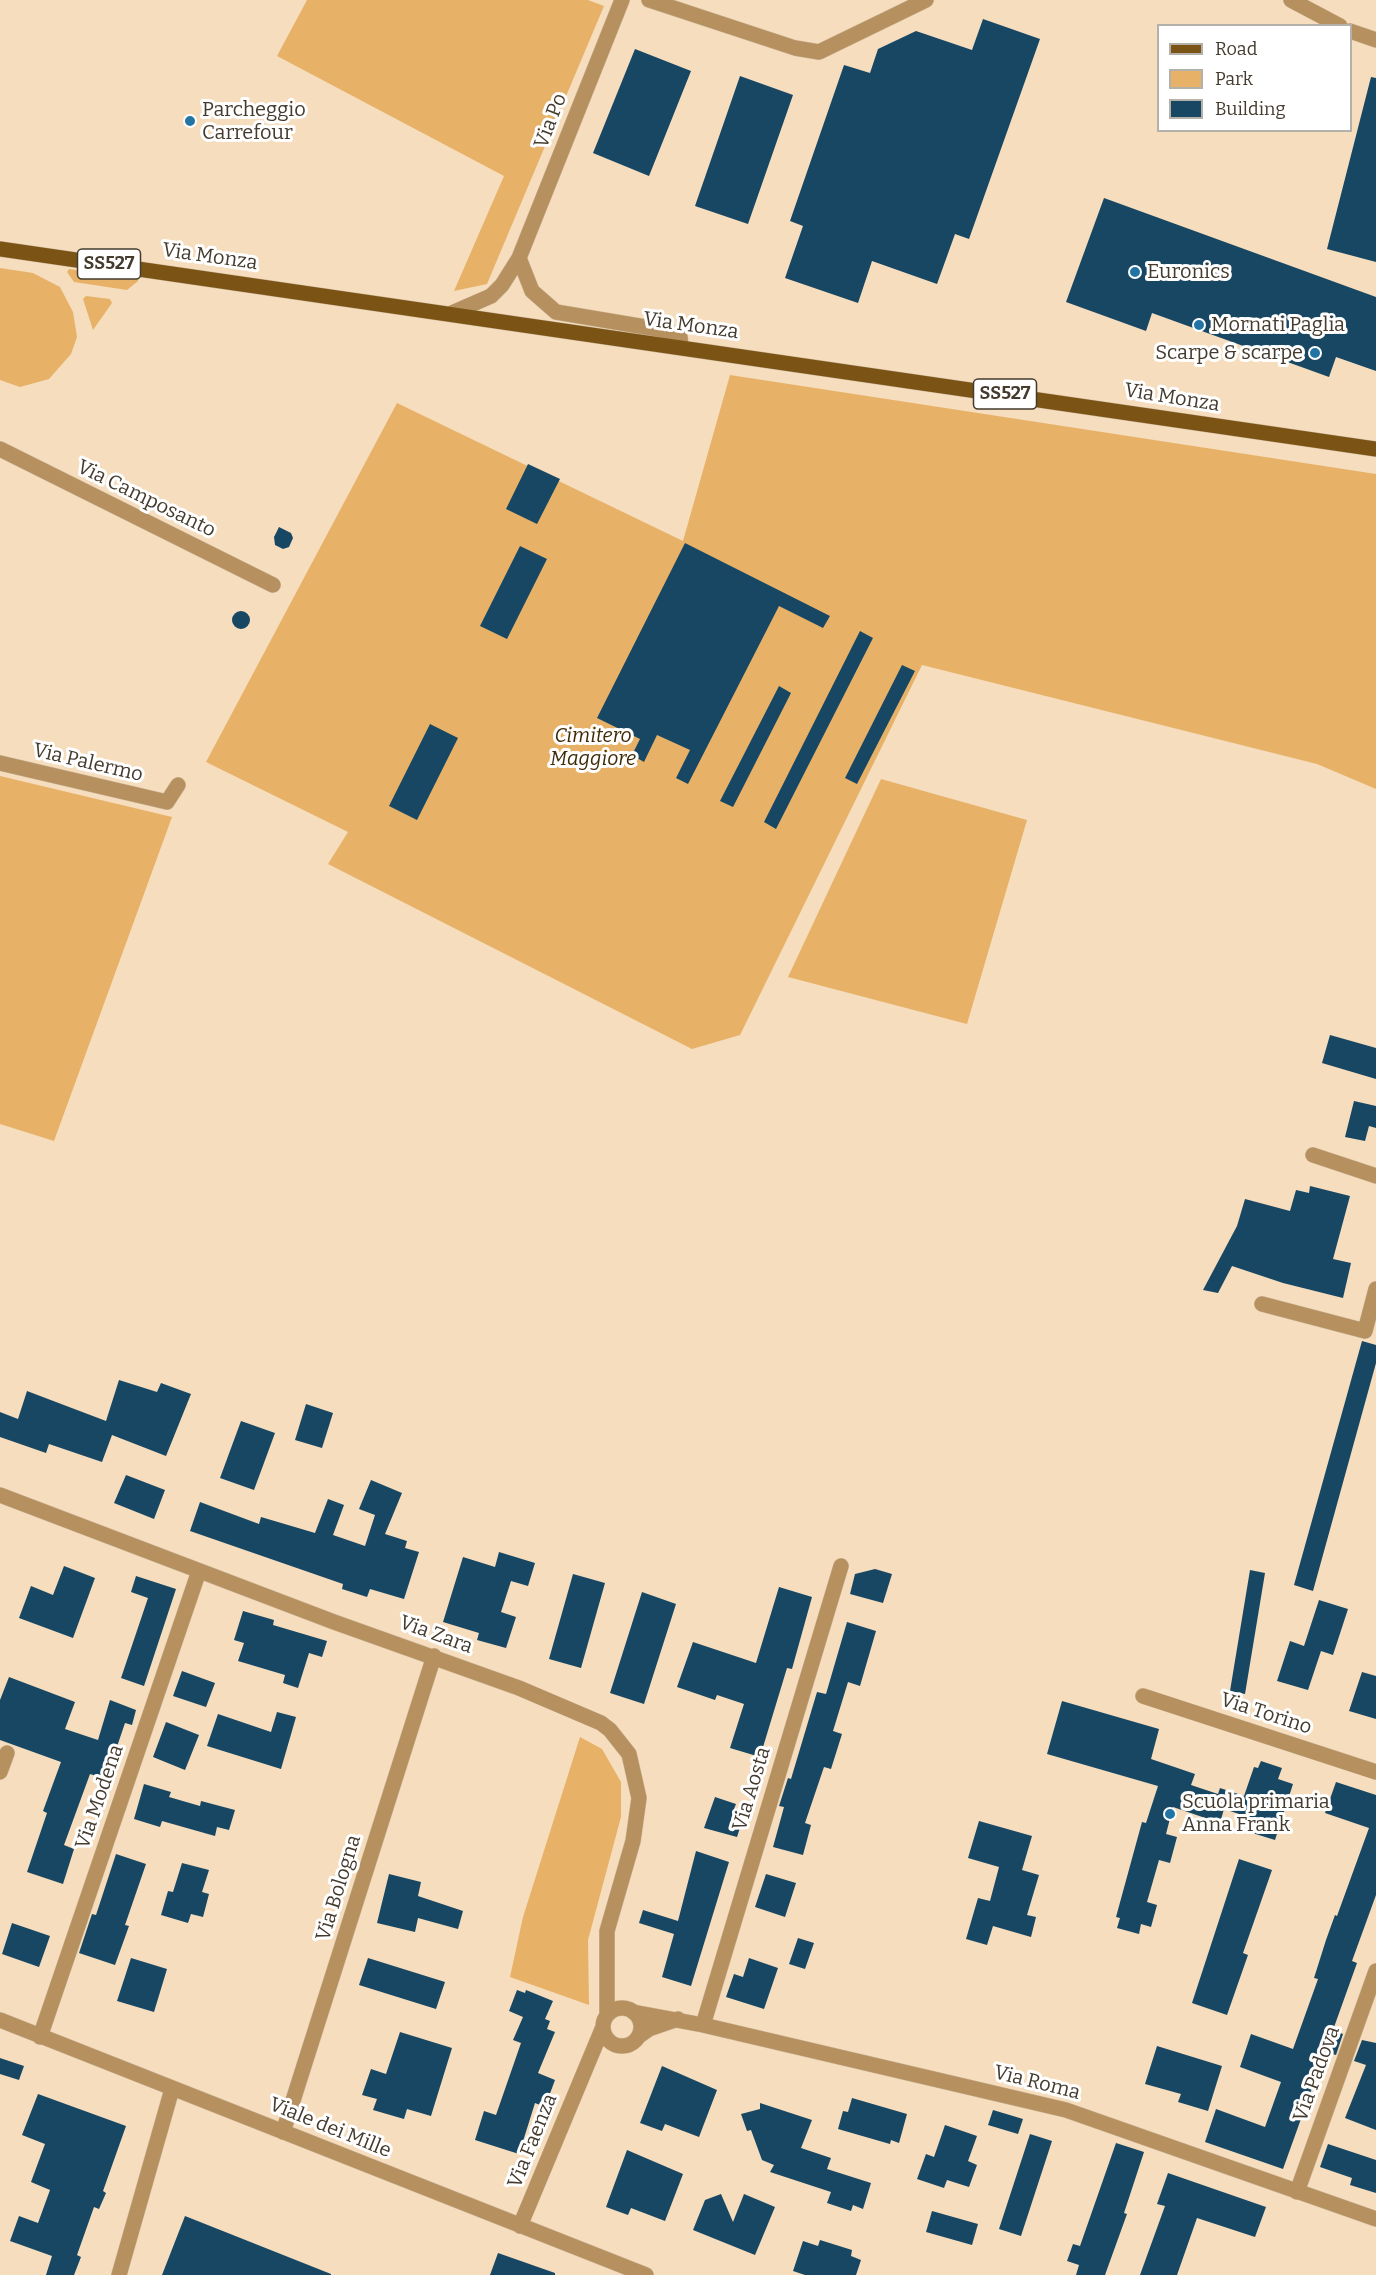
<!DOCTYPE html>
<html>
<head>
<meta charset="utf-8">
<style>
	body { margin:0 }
	#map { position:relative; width:1376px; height:2275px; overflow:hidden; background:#f5ddbd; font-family:Bitter,serif }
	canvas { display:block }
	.legend { position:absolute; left:1157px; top:24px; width:195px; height:108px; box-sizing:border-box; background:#fff; border:2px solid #b4b1ab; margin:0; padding:8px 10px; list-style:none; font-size:18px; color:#443b2e }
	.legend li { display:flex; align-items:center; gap:12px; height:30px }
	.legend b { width:30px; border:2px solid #b4b1ab }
</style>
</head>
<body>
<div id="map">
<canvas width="1376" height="2275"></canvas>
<ul class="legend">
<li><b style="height:8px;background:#7b5415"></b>Road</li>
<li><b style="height:16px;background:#e7b268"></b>Park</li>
<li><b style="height:16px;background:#184764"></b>Building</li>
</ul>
</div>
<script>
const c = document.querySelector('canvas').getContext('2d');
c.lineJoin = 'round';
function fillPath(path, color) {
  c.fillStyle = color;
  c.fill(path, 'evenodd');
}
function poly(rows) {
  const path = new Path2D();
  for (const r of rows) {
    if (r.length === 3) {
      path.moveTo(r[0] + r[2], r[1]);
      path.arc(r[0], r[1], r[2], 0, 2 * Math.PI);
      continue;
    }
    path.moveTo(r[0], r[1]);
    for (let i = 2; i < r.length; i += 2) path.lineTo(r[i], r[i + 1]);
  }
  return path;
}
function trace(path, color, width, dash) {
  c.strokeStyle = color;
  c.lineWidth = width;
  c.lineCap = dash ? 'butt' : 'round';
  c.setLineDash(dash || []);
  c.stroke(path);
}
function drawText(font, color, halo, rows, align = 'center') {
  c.font = font + ' Bitter,serif';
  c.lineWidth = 6;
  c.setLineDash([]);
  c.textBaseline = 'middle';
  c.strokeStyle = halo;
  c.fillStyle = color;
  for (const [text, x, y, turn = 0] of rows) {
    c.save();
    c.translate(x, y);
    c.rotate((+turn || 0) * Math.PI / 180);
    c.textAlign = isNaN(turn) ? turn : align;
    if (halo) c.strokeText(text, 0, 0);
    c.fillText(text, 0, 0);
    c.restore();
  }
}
const green = poly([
	[307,0,588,0,604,6,487,284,454,291,504,176,277,56],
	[0,268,33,273,60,287,73,312,77,337,71,354,49,379,20,387,0,380],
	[69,269,138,279,138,281,127,290,74,282,67,272],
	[86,296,110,299,112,303,93,330,83,299],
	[730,375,1376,474,1376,789,1317,764,922,665,740,1035,692,1049,328,864,348,832,206,762,397,403,683,541],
	[0,776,172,817,54,1141,0,1124],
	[881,779,1027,820,967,1024,788,977],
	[580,1737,602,1749,621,1782,621,1817,588,1940,589,2005,510,1977,523,1917]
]);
const building = poly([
	[983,19,1040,39,969,239,955,234,937,284,872,261,858,303,785,278,803,226,790,221,844,65,870,73,878,49,916,31,972,50],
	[635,49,691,71,649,176,593,153],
	[740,76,793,95,748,224,695,206],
	[1371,77,1376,78,1376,262,1327,249],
	[1104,198,1376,297,1376,371,1336,357,1329,377,1152,313,1146,331,1066,302],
	[528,464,560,479,537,524,506,509],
	[279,527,291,533,293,538,289,547,283,549,275,545,274,537],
	[685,543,830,616,823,628,779,606,688,784,676,778,690,750,657,735,644,762,632,755,640,739,597,718],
	[520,546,547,559,507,639,480,626],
	[241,620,9],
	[860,631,873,638,776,829,764,822],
	[902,665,915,671,857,784,845,778],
	[779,686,791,693,733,807,720,801],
	[430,724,458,738,417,820,389,806],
	[1330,1035,1376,1048,1376,1079,1322,1063],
	[1354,1101,1376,1106,1376,1128,1369,1126,1365,1141,1345,1137],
	[1310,1186,1350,1196,1333,1259,1351,1263,1343,1298,1283,1283,1232,1266,1218,1293,1203,1290,1237,1226,1245,1199,1290,1211,1296,1190,1309,1193],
	[1362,1341,1376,1345,1376,1363,1313,1591,1294,1585],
	[119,1380,157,1392,161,1383,191,1394,166,1456,112,1435,102,1462,49,1444,46,1453,0,1437,0,1412,18,1419,27,1391,106,1421],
	[306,1404,333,1413,322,1448,295,1440],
	[241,1421,275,1433,254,1490,220,1478],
	[126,1475,165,1490,154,1519,114,1503],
	[371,1480,402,1493,385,1534,407,1541,405,1548,419,1552,404,1599,370,1589,367,1597,342,1589,343,1584,190,1531,200,1502,259,1524,261,1517,315,1533,328,1499,344,1505,333,1535,365,1546,375,1515,359,1509],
	[499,1552,535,1563,528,1586,511,1581,501,1612,516,1617,506,1648,477,1640,479,1633,443,1622,463,1557,495,1567],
	[64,1566,95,1578,73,1638,19,1618,31,1586,53,1595],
	[875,1569,892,1574,883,1603,850,1594,855,1574],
	[1250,1570,1265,1573,1245,1694,1230,1691],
	[573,1574,605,1583,581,1668,549,1659],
	[136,1576,176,1589,144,1686,121,1678,148,1598,131,1592],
	[779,1587,812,1597,792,1669,787,1668,760,1757,730,1748,744,1704,717,1695,715,1700,677,1687,693,1642,756,1663],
	[642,1592,676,1604,644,1704,610,1693],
	[1319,1600,1348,1609,1333,1655,1321,1651,1308,1690,1277,1681,1290,1641,1304,1646],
	[243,1611,274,1620,273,1625,327,1641,322,1657,309,1653,298,1688,283,1683,285,1675,238,1661,244,1643,234,1640],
	[847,1622,876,1631,860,1686,848,1682,833,1731,842,1734,831,1769,824,1767,805,1823,811,1825,803,1855,773,1847,784,1807,779,1806,788,1778,791,1779,817,1692,826,1694],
	[182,1671,215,1683,206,1707,173,1696],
	[1362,1672,1376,1676,1376,1719,1349,1711],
	[9,1677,75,1702,65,1729,98,1740,110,1700,136,1710,132,1725,125,1723,106,1779,90,1774,64,1845,74,1849,63,1884,27,1872,47,1813,43,1811,61,1762,0,1740,0,1700],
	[1062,1701,1159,1729,1151,1759,1195,1774,1191,1785,1218,1794,1220,1788,1244,1796,1254,1767,1258,1768,1261,1761,1282,1768,1278,1779,1293,1784,1275,1840,1249,1832,1254,1819,1224,1809,1220,1823,1173,1807,1166,1834,1177,1837,1170,1863,1159,1860,1147,1902,1157,1905,1151,1927,1141,1924,1139,1934,1117,1928,1120,1918,1116,1917,1142,1822,1146,1823,1158,1786,1047,1754],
	[277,1712,296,1717,281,1769,207,1746,218,1714,271,1732],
	[166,1722,199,1735,185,1770,153,1757],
	[1336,1782,1376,1795,1376,1895,1352,1961,1357,1963,1333,2030,1343,2034,1336,2055,1325,2052,1283,2169,1205,2142,1216,2109,1265,2127,1281,2082,1240,2067,1251,2034,1293,2049,1318,1979,1314,1978,1326,1940,1335,1915,1337,1916,1369,1828,1325,1813],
	[144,1784,171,1792,169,1797,200,1806,201,1801,235,1810,229,1830,217,1827,215,1836,162,1821,160,1827,134,1819],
	[715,1797,736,1804,734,1809,745,1812,737,1837,704,1828],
	[979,1821,1032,1836,1022,1870,1039,1875,1027,1915,1036,1917,1031,1937,993,1926,987,1945,966,1939,978,1898,990,1901,999,1867,968,1858],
	[696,1851,729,1862,691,1986,662,1977,674,1934,639,1923,643,1910,678,1921],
	[116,1854,146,1864,125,1925,129,1926,115,1965,79,1953,92,1914,96,1915],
	[1239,1859,1272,1870,1243,1953,1248,1955,1227,2015,1192,2003],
	[182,1863,209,1870,202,1892,209,1894,203,1917,191,1914,188,1923,161,1915,168,1891,173,1892],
	[389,1874,421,1882,418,1896,463,1911,458,1929,418,1918,415,1932,377,1923],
	[766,1874,796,1883,785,1917,755,1907],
	[12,1923,50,1936,39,1967,2,1954],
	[798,1938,814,1943,805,1969,789,1964],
	[131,1958,167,1969,154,2012,117,2001],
	[368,1958,445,1982,436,2009,359,1985],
	[749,1958,778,1968,764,2009,726,1997,734,1974,743,1977],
	[517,1990,525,1993,526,1990,553,2001,545,2019,550,2021,547,2029,555,2032,538,2073,555,2080,545,2107,535,2103,519,2154,475,2140,484,2111,496,2115,521,2043,513,2040,523,2017,509,2011],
	[400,2032,452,2048,431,2116,407,2109,404,2119,373,2110,377,2099,362,2095,371,2069,386,2074],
	[1362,2040,1376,2043,1376,2130,1345,2118,1366,2065,1354,2061],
	[1157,2046,1222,2066,1208,2111,1178,2102,1181,2094,1145,2084],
	[0,2058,24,2066,19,2080,0,2074],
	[662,2066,717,2090,699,2137,665,2124,662,2131,640,2123],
	[38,2094,126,2126,103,2191,106,2193,99,2209,94,2207,77,2255,81,2257,74,2275,46,2275,52,2256,10,2241,19,2216,38,2223,50,2190,31,2182,45,2144,22,2135],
	[852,2098,907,2114,899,2143,891,2140,890,2144,838,2129,843,2111,848,2112],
	[760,2103,812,2120,801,2148,831,2158,827,2169,871,2183,863,2209,853,2205,851,2211,827,2203,831,2192,770,2172,774,2165,762,2160,751,2130,747,2131,741,2114,760,2109],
	[993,2110,1023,2119,1018,2134,988,2125],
	[945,2125,977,2136,968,2161,977,2165,969,2187,947,2180,944,2188,917,2179,926,2154,934,2157],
	[1030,2134,1052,2141,1021,2236,999,2229],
	[1116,2143,1144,2152,1124,2213,1127,2214,1105,2275,1076,2275,1079,2265,1067,2261,1073,2244,1080,2246],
	[1328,2144,1376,2160,1376,2193,1350,2185,1352,2178,1320,2167],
	[627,2150,683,2174,665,2221,631,2208,628,2215,606,2207],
	[1168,2173,1266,2207,1255,2237,1197,2218,1177,2275,1140,2275,1165,2206,1157,2204],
	[721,2194,733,2222,744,2194,775,2207,755,2255,693,2230,705,2200],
	[932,2211,978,2224,972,2245,926,2232],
	[185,2216,331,2274,331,2275,162,2275],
	[820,2240,852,2250,851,2256,861,2260,856,2275,805,2275,793,2271,803,2241,818,2246],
	[498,2253,555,2273,555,2275,490,2275]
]);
const minor = poly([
	[649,0,795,48,819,52,926,0],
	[1291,0,1340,26],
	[1350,31,1376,40],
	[519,258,532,291,556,312,663,330,680,337,681,346],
	[452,313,491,296,502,285,519,258,622,0],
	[0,449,273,585],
	[0,763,167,802,178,785],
	[1313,1155,1376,1176],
	[1262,1304,1365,1331,1376,1289],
	[0,1495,334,1622,519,1688,601,1723,610,1730,629,1754,639,1798,633,1841,607,1931,607,2015],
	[1143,1696,1376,1772],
	[0,1772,7,1753],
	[622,2027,19],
	[633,2012,703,2025,1066,2110,1376,2219],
	[0,2020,646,2275],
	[703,2025,841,1566],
	[639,2036,649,2029,678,2019],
	[40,2037,199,1571],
	[283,2132,434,1656],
	[1297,2192,1376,1971],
	[520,2226,603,2027],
	[119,2275,172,2089]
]);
const major = poly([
	[0,249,1376,449]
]);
const markers = [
	[190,121,6,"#2274a5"],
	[1135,272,6,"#2274a5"],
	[1199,325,6,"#2274a5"],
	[1315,353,6,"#2274a5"],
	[1170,1814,6,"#2274a5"]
];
const shields = [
	[109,264,63],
	[1005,394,63]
];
const shieldNames = [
	["SS527",109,264],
	["SS527",1005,394]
];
const poiNames = [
	["Parcheggio",202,110],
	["Carrefour",202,133],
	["Euronics",1147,272],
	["Mornati Paglia",1211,325],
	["Scarpe & scarpe",1303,353,"right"],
	["Scuola primaria",1182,1802],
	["Anna Frank",1182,1825]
];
const streetNames = [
	["Via Po",551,121,-69],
	["Via Monza",210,257,8],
	["Via Monza",691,326,8],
	["Via Monza",1172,398,9],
	["Via Camposanto",146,499,26],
	["Via Palermo",88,763,13],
	["Via Zara",436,1635,20],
	["Via Torino",1266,1714,18],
	["Via Aosta",752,1789,-73],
	["Via Modena",100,1797,-71],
	["Via Bologna",339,1888,-73],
	["Via Padova",1317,2074,-70],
	["Via Roma",1037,2083,14],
	["Viale dei Mille",330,2128,22],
	["Via Faenza",533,2141,-68]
];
const parkNames = [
	["Cimitero",593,736],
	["Maggiore",593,759]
];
fillPath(green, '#e7b268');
fillPath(building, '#184764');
trace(minor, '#ceb99e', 16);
trace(major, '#ceb99e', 16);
trace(minor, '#b6915f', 15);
trace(major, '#7b5415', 15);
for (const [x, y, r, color] of markers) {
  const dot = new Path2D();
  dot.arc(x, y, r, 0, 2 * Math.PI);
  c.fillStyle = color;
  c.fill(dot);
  trace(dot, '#fff', 2);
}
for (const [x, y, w] of shields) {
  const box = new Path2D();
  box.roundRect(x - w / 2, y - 15, w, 30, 4.5);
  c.fillStyle = '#fff';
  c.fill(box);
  trace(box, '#443b2e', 1.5);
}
drawText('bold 18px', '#443b2e', null, shieldNames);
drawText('20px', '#443b2e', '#fff', poiNames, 'left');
drawText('20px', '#443b2e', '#fff', streetNames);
drawText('italic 20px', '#412a06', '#fff', parkNames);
</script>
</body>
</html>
